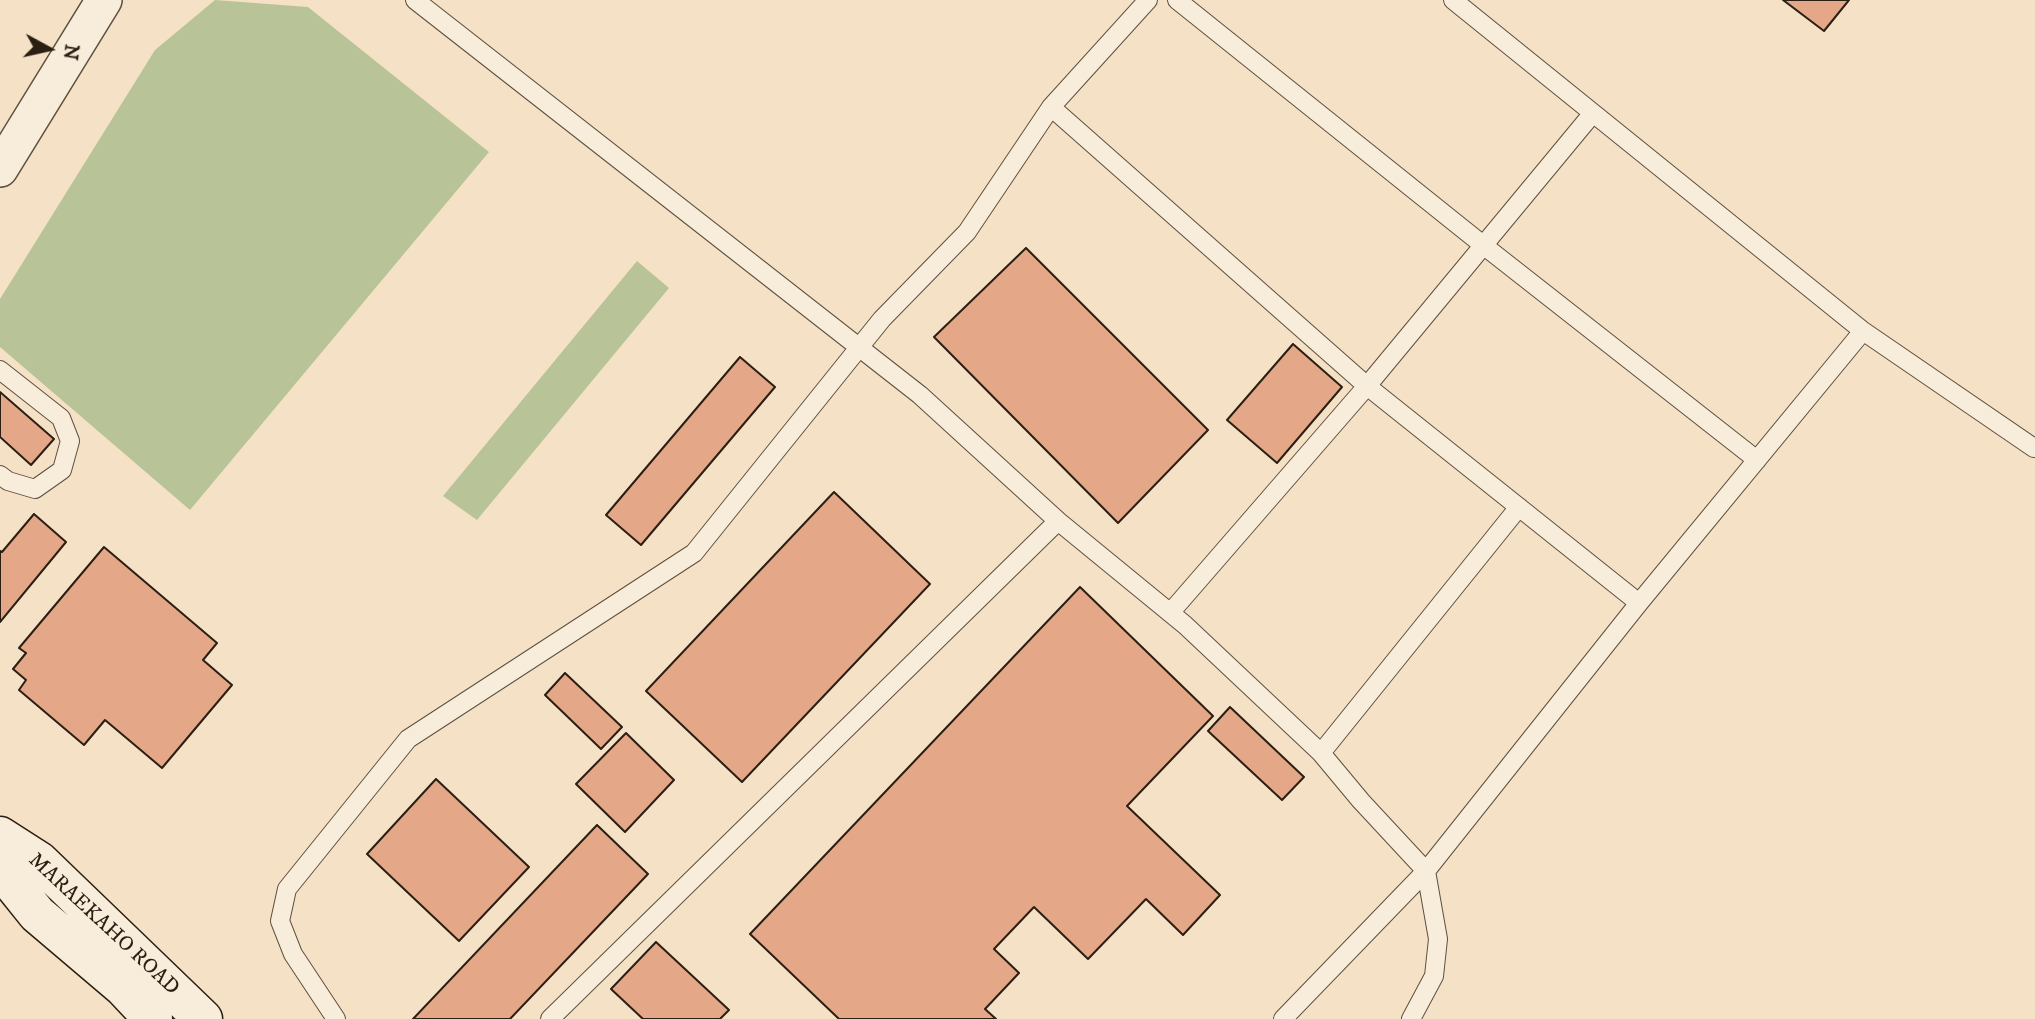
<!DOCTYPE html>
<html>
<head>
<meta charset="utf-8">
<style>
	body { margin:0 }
	#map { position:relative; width:2035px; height:1019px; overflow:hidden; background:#f5e2c6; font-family:"IM FELL DW Pica",serif }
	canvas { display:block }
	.north { position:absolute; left:14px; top:14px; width:70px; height:70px; -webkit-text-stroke:5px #f8ecda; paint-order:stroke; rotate:98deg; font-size:19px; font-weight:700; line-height:28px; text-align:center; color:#2b1e12 }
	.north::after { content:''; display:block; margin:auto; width:24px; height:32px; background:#2b1e12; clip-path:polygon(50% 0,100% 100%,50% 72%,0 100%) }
</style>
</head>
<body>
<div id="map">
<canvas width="2035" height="1019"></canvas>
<div class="north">N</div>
</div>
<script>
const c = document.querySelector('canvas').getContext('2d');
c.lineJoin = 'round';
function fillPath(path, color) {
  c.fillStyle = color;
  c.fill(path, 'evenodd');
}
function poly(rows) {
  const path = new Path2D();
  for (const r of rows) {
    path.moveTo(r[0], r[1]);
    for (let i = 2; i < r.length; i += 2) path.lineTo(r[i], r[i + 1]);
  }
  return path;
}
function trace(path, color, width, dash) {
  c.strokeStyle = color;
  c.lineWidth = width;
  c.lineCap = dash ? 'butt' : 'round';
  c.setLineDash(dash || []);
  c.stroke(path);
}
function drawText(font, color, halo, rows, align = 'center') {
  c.font = font + ' "IM FELL DW Pica",serif';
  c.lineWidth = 5;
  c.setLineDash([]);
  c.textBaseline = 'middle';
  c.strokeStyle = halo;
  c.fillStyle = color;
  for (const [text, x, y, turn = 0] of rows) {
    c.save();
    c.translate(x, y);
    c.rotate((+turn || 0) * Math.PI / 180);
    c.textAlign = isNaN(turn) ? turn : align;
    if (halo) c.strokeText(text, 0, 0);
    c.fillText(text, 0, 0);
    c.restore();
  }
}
const green = poly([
	[215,0,308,7,489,152,190,510,0,347,0,299,155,50],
	[637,261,669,288,477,520,443,496]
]);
const building = poly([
	[1783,0,1849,0,1824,31,1783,0],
	[1026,248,1208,430,1118,523,934,337,1026,248],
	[1293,344,1342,387,1277,463,1227,420,1293,344],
	[740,357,775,387,641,545,606,515,740,357],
	[0,392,54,439,31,465,0,437,0,392],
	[834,492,930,584,742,782,646,691,834,492],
	[34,514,66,542,0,622,0,551,2,552,34,514],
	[104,547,217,643,203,660,232,685,162,768,105,720,84,745,19,690,26,680,13,669,26,653,19,648,104,547],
	[1080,587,1213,716,1127,806,1220,895,1183,935,1146,899,1088,959,1034,907,994,949,1019,973,985,1009,996,1019,839,1019,750,934,1080,587],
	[565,673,622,727,601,749,545,695,565,673],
	[1230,707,1304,777,1282,800,1208,731,1230,707],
	[626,733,674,780,625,832,576,784,626,733],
	[436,779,529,867,459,941,367,854,436,779],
	[597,825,648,874,510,1019,413,1019,597,825],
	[656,942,729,1010,720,1019,643,1019,611,989,656,942]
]);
const lane = poly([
	[415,0,920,395,1058,521,1185,625,1321,753,1361,801,1426,871,1438,939,1434,976,1411,1019],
	[1177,0,1483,245,1757,460],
	[1453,0,1863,331,2034,448],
	[1051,107,1367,386,1639,603],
	[0,370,61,418,70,441,62,470,35,489,8,481,0,475],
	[1170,613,1367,386,1593,113],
	[1321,753,1519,507],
	[336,1019,293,954,280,921,287,889,408,739,694,553,882,319,967,232,1051,107,1148,0],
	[550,1019,1058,521],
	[1283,1019,1426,871,1639,603,1863,331]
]);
const street = poly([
	[0,169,104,0]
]);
const secondary = poly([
	[0,836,39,861,203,1019],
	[0,868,37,914,123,987,153,1019]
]);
const streetNames = [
	["MARAEKAHO ROAD",103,925,43]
];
fillPath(green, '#b8c497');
fillPath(building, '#e4a787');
trace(building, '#2b1e12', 2);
trace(lane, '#5e4f3f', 20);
trace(street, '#5e4f3f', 38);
trace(secondary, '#2b1e12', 41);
trace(lane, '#f8ecda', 18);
trace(street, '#f8ecda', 35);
trace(secondary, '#f8ecda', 38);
drawText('21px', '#2b1e12', '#f8ecda', streetNames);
</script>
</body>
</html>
